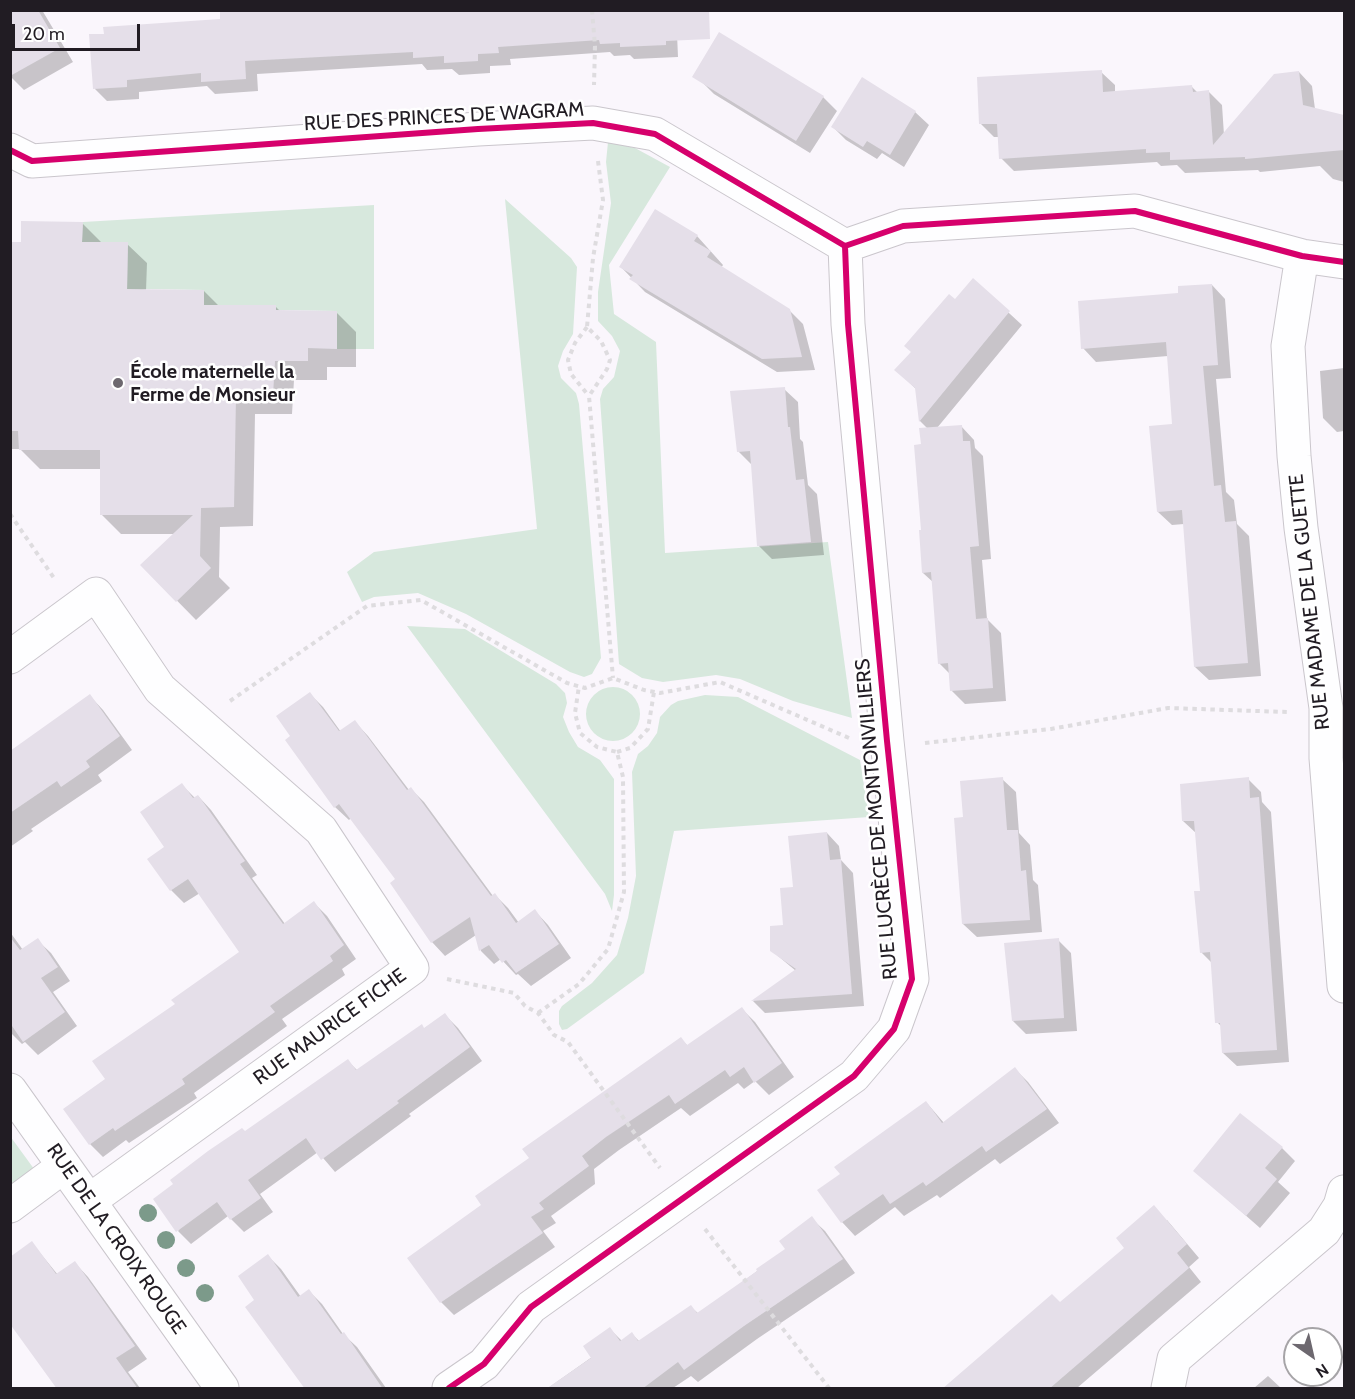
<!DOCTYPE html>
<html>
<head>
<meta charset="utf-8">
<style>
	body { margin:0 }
	#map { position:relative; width:1355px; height:1399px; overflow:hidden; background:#faf6fc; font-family:Cabin,sans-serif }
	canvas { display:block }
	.frame { position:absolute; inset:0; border:12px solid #211c23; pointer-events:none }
	.north { position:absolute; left:1283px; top:1327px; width:60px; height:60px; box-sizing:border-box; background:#fff; border:2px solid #a6a4a7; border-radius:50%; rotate:146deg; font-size:16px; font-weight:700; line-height:24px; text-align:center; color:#211c23 }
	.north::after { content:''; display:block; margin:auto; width:21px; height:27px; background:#6d686f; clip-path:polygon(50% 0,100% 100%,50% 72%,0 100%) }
	.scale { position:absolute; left:12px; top:24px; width:128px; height:27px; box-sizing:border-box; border:3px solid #211c23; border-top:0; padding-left:8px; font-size:18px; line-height:21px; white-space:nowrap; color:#211c23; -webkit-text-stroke:4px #fff; paint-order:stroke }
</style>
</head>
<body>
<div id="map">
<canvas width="1355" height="1399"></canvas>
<div class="frame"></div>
<div class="north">N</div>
<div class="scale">20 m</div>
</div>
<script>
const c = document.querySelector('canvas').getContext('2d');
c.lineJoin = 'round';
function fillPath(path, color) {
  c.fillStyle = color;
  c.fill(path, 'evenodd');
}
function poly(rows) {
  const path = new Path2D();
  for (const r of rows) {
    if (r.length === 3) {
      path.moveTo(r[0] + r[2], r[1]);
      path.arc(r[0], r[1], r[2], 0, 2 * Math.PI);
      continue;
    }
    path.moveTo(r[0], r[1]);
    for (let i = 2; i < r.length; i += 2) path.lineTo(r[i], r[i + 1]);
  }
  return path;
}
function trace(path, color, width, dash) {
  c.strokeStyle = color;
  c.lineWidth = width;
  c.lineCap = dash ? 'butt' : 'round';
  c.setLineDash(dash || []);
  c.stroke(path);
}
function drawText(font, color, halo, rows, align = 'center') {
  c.font = font + ' Cabin,sans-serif';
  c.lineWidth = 5;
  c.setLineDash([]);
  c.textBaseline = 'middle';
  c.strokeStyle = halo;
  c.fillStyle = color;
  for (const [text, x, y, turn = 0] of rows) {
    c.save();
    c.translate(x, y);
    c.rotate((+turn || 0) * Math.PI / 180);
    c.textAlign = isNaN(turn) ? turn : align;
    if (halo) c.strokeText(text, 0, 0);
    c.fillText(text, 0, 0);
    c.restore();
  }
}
const green = poly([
	[608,142,635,148,670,167,609,265,614,314,656,342,665,553,828,542,852,718,793,701,740,679,716,675,663,682,642,678,619,664,600,399,603,389,614,377,620,351,612,336,598,321,598,292,611,203,606,162],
	[505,199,571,258,577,267,573,334,563,351,558,366,561,378,576,393,579,404,601,658,592,674,584,677,570,672,466,614,418,593,374,597,362,602,347,572,374,552,537,529],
	[374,205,374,349,337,349,336,311,276,310,276,305,217,305,204,325,204,290,145,289,127,295,128,243,82,242,83,222],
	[407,626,465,629,556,684,565,693,567,703,563,717,569,732,578,747,600,760,614,779,614,895,612,911,605,894],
	[613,714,27],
	[705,695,738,697,860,760,869,817,674,831,644,973,567,1029,562,1030,559,1024,559,1011,562,1006,592,983,617,955,628,918,636,876,632,772,638,754,648,746,657,733,660,717,671,705,678,701],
	[10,1136,37,1173,10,1191]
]);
const shadow = poly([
	[10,10,42,10,73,62,24,90,10,76],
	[676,10,678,57,634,59,630,55,614,56,610,52,510,59,511,65,490,66,490,73,459,75,452,69,427,70,422,64,257,74,258,91,215,94,207,86,139,92,139,99,107,101,95,89,90,36],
	[720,34,823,97,837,111,810,153,714,94,700,80],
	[1101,72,1115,85,1115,92,1192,87,1198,93,1208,91,1222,105,1224,135,1299,72,1312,86,1315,109,1344,116,1344,182,1333,179,1320,166,1260,172,1258,170,1185,173,1177,165,1161,166,1157,162,1014,171,1001,158,999,137,994,137,981,124],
	[915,112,929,125,904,167,882,153,877,159,846,140,833,127],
	[82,223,102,243,127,244,147,263,146,291,204,291,219,306,276,307,281,312,336,312,356,332,356,367,327,367,327,380,294,380,292,414,255,414,253,526,220,527,219,577,230,588,196,620,142,565,175,534,121,534,101,514,101,469,40,469,20,449,10,449,10,243,22,244],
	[697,236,723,265,721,268,789,310,803,324,815,370,777,372,645,292,621,267],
	[973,280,1022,325,937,428,961,426,974,440,975,448,983,456,991,559,982,560,987,619,1001,633,1006,701,965,704,951,690,950,674,939,663,934,583,923,573,922,445,928,429,920,421,917,390,896,370],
	[1212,285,1225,299,1231,378,1216,379,1226,492,1234,500,1237,524,1249,536,1261,676,1209,680,1195,667,1184,524,1172,525,1158,512,1174,426,1168,356,1096,362,1083,348,1180,295],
	[1344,368,1344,431,1337,432,1323,418,1320,371],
	[784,389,798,402,800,439,803,442,808,485,817,494,824,555,772,559,758,545,752,465,738,451],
	[310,694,323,707,341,732,355,722,368,736,409,790,411,789,424,802,493,896,495,895,508,908,519,923,535,911,548,925,571,958,531,986,518,974,516,975,501,959,494,964,481,951,476,935,445,956,432,942,397,880,351,818,349,820,335,807,292,736],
	[90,696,103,710,132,750,98,775,102,781,31,829,33,831,10,847,10,753],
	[1002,779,1016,792,1019,833,1030,845,1033,880,1038,885,1042,932,977,937,963,924,964,819],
	[1248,779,1261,792,1262,802,1271,812,1289,1062,1237,1066,1223,1053,1222,1027,1217,1022,1213,964,1201,952,1202,892,1197,834,1183,821],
	[182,785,195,798,198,796,211,810,257,875,252,878,285,924,314,903,327,916,356,959,342,969,345,975,282,1019,287,1026,194,1093,197,1098,129,1143,126,1140,103,1157,90,1144,107,1080,177,1005,241,952,200,893,184,903,171,890,149,859,166,847],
	[827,833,839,846,841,860,853,873,864,1006,765,1013,753,1001,796,971,772,951,785,926],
	[10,932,23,950,37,940,51,953,70,981,53,992,77,1026,38,1055,25,1042,22,1044,10,1032],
	[1058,940,1071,953,1077,1031,1026,1034,1013,1021],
	[742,1009,755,1022,794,1077,769,1095,755,1081,744,1089,738,1083,690,1116,681,1108,619,1150,594,1169,595,1184,551,1216,556,1223,543,1231,555,1247,454,1315,441,1302,484,1206,531,1158,681,1039,688,1046],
	[445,1015,458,1028,482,1061,409,1114,411,1116,335,1172,318,1152,260,1194,273,1212,244,1232,228,1216,191,1244,178,1231,245,1133,348,1061,358,1071],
	[1015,1069,1028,1082,1059,1123,1000,1164,995,1159,940,1198,937,1195,904,1216,895,1207,855,1236,842,1222,819,1190,842,1174,926,1102,944,1123],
	[1240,1115,1282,1148,1295,1161,1278,1182,1290,1193,1260,1228,1195,1171],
	[811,1218,825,1231,855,1273,757,1339,698,1382,691,1376,673,1388,548,1388,592,1357,610,1329,622,1341,632,1334,640,1342,691,1307,699,1314,787,1249],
	[1167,1220,1199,1258,1189,1267,1201,1282,1077,1388,951,1388],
	[32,1243,58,1275,75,1263,88,1277,147,1359,128,1372,140,1388,59,1388],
	[268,1256,281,1269,301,1297,309,1291,322,1304,343,1334,357,1347,386,1388,307,1388,256,1301],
	[1268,1376,1281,1388,1254,1388]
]);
const building = poly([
	[10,10,38,10,60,48,10,76],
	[220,10,709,10,710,39,666,41,666,45,620,47,620,43,600,44,599,40,498,47,499,53,478,54,478,61,444,63,444,56,413,58,413,52,245,61,246,79,201,82,201,73,127,80,127,87,93,89,89,34,104,34,103,27,220,19],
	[719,32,824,96,796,141,692,77],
	[1102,70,1103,92,1192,85,1193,92,1209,90,1213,145,1274,74,1299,71,1303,105,1344,115,1344,150,1245,159,1245,157,1170,160,1170,152,1146,153,1146,149,999,159,997,124,979,124,977,77],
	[862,77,916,111,890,155,867,141,863,147,831,127],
	[655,209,698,235,694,241,711,251,707,257,790,309,802,357,762,359,629,279,633,275,619,267],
	[21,221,83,222,82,242,128,242,127,289,204,290,204,305,276,305,276,310,337,311,337,349,308,348,308,361,275,361,273,395,236,395,234,507,201,508,200,556,211,568,176,602,140,565,193,515,100,515,100,450,19,450,18,431,10,431,10,242,21,242],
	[973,278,1010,311,919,422,915,388,894,370,911,352,904,346,949,294,955,299],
	[1212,284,1218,365,1203,366,1214,486,1221,485,1225,522,1236,521,1248,663,1194,667,1182,510,1157,512,1149,426,1172,424,1166,342,1081,349,1078,301,1178,293,1178,286],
	[785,387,788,427,790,427,796,480,804,479,811,542,757,546,750,451,737,452,730,391],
	[962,425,963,441,970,441,979,546,970,547,976,619,988,618,993,688,950,691,948,663,938,664,931,572,922,573,919,530,921,530,914,445,921,444,919,428],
	[310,692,339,731,355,720,407,790,411,787,491,896,495,893,516,923,535,909,559,944,516,973,506,960,502,963,489,945,479,951,470,917,431,943,390,883,395,879,339,804,334,808,285,740,290,736,276,716],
	[90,694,120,736,86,761,90,767,61,787,57,781,10,813,10,751],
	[1003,777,1007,830,1018,830,1021,871,1026,870,1030,920,962,924,954,818,963,817,960,781],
	[1249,777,1250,798,1259,797,1277,1050,1222,1053,1220,1023,1215,1023,1210,952,1200,953,1194,891,1200,891,1194,821,1182,821,1180,784],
	[182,783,193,798,198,795,245,861,240,864,283,924,314,901,344,945,330,956,333,961,270,1006,275,1012,182,1079,185,1084,115,1131,113,1128,89,1145,63,1109,105,1079,92,1061,175,1004,171,1000,239,952,188,879,170,891,147,859,164,847,140,812],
	[827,832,830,860,841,859,852,994,751,1001,796,969,770,951,770,926,783,925,780,888,793,887,788,836],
	[10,937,20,950,38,938,58,967,41,978,65,1012,23,1042,10,1023],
	[1059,938,1064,1018,1012,1021,1004,943],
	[742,1007,782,1063,754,1083,744,1067,730,1077,725,1070,675,1104,669,1095,606,1137,582,1156,589,1166,539,1203,544,1209,531,1217,543,1233,440,1303,407,1258,481,1205,475,1196,529,1158,522,1149,681,1037,687,1045],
	[445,1013,470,1047,397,1101,399,1103,321,1160,306,1138,248,1180,261,1198,230,1220,217,1202,176,1232,153,1199,173,1184,170,1180,208,1151,242,1128,245,1131,348,1059,356,1070,422,1024,424,1028],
	[1015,1067,1047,1109,986,1152,982,1146,926,1186,923,1182,890,1204,883,1194,841,1223,817,1190,840,1174,834,1167,926,1101,942,1123],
	[1240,1113,1283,1147,1265,1168,1277,1179,1246,1216,1193,1171],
	[1154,1205,1187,1244,1177,1253,1189,1268,1114,1333,1049,1389,942,1389,1052,1294,1060,1302,1124,1248,1116,1238],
	[812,1216,843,1259,744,1326,684,1370,678,1362,642,1389,546,1389,591,1358,583,1346,610,1327,620,1341,632,1332,638,1341,691,1305,697,1313,757,1271,756,1269,785,1249,779,1241],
	[32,1241,56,1274,75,1261,100,1296,135,1346,116,1358,138,1389,57,1389,10,1324,10,1257],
	[268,1254,298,1297,309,1289,341,1334,344,1332,383,1389,305,1389,245,1307,254,1300,238,1276]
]);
const path = poly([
	[592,10,595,46,594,85],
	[598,161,603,200,593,258,587,327,601,341,610,360,607,369,589,396,613,678],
	[587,327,575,343,568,360,571,374,589,396],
	[10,514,54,578],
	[230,701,367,606,421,600,567,683,585,688,613,678,644,690,660,693,720,682,849,738],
	[925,743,1051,729,1168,708,1287,712],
	[617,752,630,748,648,729,654,692],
	[447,979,514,993,525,1006,538,1013,554,1035,568,1042,660,1168],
	[538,1013,579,984,608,949,624,892,623,777,617,752,597,747,580,733,575,713,579,686],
	[705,1229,829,1388]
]);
const minor = poly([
	[10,150,32,161,478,129,593,123,655,134,845,246,903,226,1135,211,1302,256,1344,262],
	[1302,256,1288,346,1294,456,1301,528,1326,708,1326,758,1344,986],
	[10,657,96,594,160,689,321,830,412,968,89,1201],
	[10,1090,222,1388],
	[10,1206,64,1166],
	[449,1388,484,1364,531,1307,854,1076,894,1029,912,979,887,741,848,324,845,246],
	[1168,1388,1174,1359,1324,1231,1340,1206,1344,1192]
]);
const cycleway = poly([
	[10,150,32,161,478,129,593,123,655,134,845,246,903,226,1135,211,1302,256,1344,262],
	[449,1388,484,1364,531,1307,854,1076,894,1029,912,979,887,741,848,324,845,246]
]);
const trees = [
	[148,1213],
	[166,1240],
	[186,1268],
	[205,1293]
];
const markers = [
	[118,383,6,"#6d686f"]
];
const streetNames = [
	["RUE DES PRINCES DE WAGRAM",444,117,-3],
	["RUE MADAME DE LA GUETTE",1310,602,-96],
	["RUE LUCRÈCE DE MONTONVILLIERS",877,819,-95],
	["RUE MAURICE FICHE",330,1027,-36],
	["RUE DE LA CROIX ROUGE",116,1239,55]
];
const poiNames = [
	["École maternelle la",130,372],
	["Ferme de Monsieur",130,395]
];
fillPath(green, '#d7e8dd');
fillPath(shadow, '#0003');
fillPath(building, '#e5dfe9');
trace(minor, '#cac6cc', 35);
trace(path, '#dedcdf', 4, [4.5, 4.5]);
trace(minor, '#fefeff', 33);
trace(cycleway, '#d6006c', 6);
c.fillStyle = '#7c9a8a';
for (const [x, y] of trees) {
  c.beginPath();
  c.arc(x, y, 9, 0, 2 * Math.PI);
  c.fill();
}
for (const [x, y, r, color] of markers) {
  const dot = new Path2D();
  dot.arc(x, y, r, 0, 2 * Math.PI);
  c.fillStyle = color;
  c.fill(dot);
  trace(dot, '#fff', 2);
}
drawText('20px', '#211c23', '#fff', streetNames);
drawText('bold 20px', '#211c23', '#fff', poiNames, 'left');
</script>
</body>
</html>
